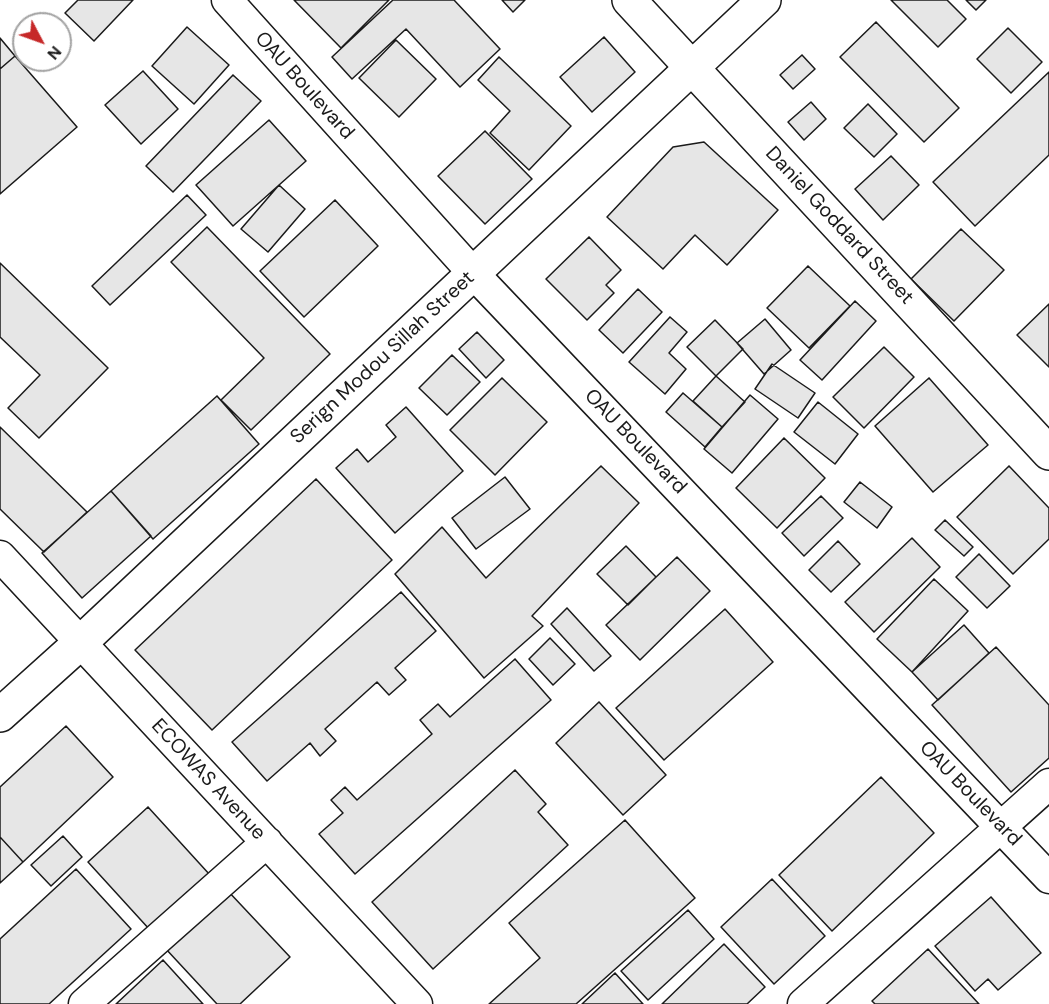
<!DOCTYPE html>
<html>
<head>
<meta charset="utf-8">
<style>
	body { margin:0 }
	#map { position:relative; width:1049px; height:1004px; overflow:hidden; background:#fff; font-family:"DM Sans",sans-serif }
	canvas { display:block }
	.north { position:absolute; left:12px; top:12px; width:60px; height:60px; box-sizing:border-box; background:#fff; border:2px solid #a3a3a3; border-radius:50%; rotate:131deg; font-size:16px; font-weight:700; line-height:24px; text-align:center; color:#1a1a1a }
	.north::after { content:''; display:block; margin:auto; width:21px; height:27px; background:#c62828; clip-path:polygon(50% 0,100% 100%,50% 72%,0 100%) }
</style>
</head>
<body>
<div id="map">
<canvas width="1049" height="1004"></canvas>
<div class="north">N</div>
</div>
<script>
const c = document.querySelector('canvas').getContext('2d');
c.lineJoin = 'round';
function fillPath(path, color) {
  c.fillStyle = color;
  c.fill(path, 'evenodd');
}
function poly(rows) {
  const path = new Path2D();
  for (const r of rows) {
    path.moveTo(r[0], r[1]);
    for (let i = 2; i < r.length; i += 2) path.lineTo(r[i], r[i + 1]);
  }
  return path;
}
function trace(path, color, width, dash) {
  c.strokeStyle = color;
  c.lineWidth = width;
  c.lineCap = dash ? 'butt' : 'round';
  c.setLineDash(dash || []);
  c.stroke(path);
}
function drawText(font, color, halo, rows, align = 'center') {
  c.font = font + ' "DM Sans",sans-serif';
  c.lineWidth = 4.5;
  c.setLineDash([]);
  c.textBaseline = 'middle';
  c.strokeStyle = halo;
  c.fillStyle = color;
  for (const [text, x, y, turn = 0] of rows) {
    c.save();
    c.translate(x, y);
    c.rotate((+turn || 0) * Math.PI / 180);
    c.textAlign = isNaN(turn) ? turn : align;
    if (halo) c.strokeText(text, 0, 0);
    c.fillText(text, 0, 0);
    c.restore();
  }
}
const building = poly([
	[78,0,133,0,94,41,65,13,78,0],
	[294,0,389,0,341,48,294,0],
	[393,0,454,0,500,49,460,87,406,29,352,79,332,57,393,0],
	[502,0,525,0,513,12,502,0],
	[891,0,947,0,966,19,938,47,891,0],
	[966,0,986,0,976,10,966,0],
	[876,22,959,108,924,142,840,57,876,22],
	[187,27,229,65,194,104,152,66,187,27],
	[1008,28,1042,62,1011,93,977,59,1008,28],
	[604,37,635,72,592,112,560,77,604,37],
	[0,38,15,56,0,69,0,38],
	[396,40,436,79,399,117,359,78,396,40],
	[802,55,815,69,793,89,780,75,802,55],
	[15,56,77,127,0,194,0,69,15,56],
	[499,57,571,126,529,170,490,133,510,111,478,80,499,57],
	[143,71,178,109,141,144,105,105,143,71],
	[1049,72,1049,155,975,226,933,182,1049,72],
	[233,75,261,101,173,192,146,166,233,75],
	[811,102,826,119,804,140,788,122,811,102],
	[868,104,897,134,874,157,844,128,868,104],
	[269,120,306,161,233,226,196,185,269,120],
	[485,131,532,179,485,224,438,176,485,131],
	[704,142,778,210,727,265,695,235,663,269,607,217,673,147,704,142],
	[891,156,919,185,883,220,855,189,891,156],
	[279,185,305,209,268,252,241,229,279,185],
	[187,195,206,215,110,305,92,286,187,195],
	[335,200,378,246,304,317,260,271,335,200],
	[207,227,330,354,251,430,221,400,264,358,171,262,207,227],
	[961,229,1004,270,954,321,911,279,961,229],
	[589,237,621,270,606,285,614,293,587,320,546,279,589,237],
	[0,263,108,368,39,438,8,408,40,375,0,337,0,263],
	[808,266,850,306,809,348,767,308,808,266],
	[638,289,662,312,623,353,599,330,638,289],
	[855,301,876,321,822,380,800,360,855,301],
	[1049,304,1049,367,1017,335,1049,304],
	[670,317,687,332,669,353,686,369,665,394,629,362,670,317],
	[765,319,791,350,764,374,737,343,765,319],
	[715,320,743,349,716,376,687,347,715,320],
	[477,332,504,360,486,378,459,349,477,332],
	[884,347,914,377,864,428,833,397,884,347],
	[452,355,480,382,447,415,419,388,452,355],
	[772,364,815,393,798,418,755,389,772,364],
	[716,376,745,402,722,427,693,401,716,376],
	[502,378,547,422,495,475,450,430,502,378],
	[929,378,988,445,933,492,875,426,929,378],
	[683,393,722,427,705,447,666,412,683,393],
	[750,395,778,419,732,473,704,449,750,395],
	[217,396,259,444,153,539,111,491,217,396],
	[818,402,858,434,835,464,794,432,818,402],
	[406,407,463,471,395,533,336,468,357,449,368,462,396,437,386,425,406,407],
	[0,427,87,512,44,552,0,509,0,427],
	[784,438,825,478,777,528,736,488,784,438],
	[601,466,639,503,532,616,543,626,484,678,395,574,442,527,486,578,601,466],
	[1009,466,1049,508,1049,539,1013,574,957,517,1009,466],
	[505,477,530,509,476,549,452,518,505,477],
	[316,479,392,560,212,730,135,650,316,479],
	[860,482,892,507,877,528,844,502,860,482],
	[111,491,151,536,82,598,42,553,111,491],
	[821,496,843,518,804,556,782,533,821,496],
	[945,520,973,547,964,556,935,530,945,520],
	[912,538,940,567,874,632,845,602,912,538],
	[838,541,860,564,831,592,809,570,838,541],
	[626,546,656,577,628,605,597,574,626,546],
	[979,554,1010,586,987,608,956,577,979,554],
	[677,557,710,591,640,660,606,625,677,557],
	[934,579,968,611,912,672,877,639,934,579],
	[401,592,436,631,395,668,406,680,389,695,377,682,325,729,336,741,320,756,310,743,267,781,232,742,401,592],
	[567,608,611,656,594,671,551,624,567,608],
	[725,609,773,662,664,760,616,708,725,609],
	[964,625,989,653,938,700,912,672,964,625],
	[550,638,575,664,553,685,529,659,550,638],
	[996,647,1049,705,1049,758,1011,792,932,705,996,647],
	[515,659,551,700,355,874,319,834,343,813,331,800,345,787,357,800,432,734,420,720,438,704,450,717,515,659],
	[599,702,666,775,623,815,556,743,599,702],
	[66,726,113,777,23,862,0,837,0,787,66,726],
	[515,770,546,804,538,812,568,845,433,969,372,902,515,770],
	[881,777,934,833,832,931,779,875,881,777],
	[148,807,210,875,150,930,88,862,148,807],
	[625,820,695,898,576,1004,489,1004,540,958,509,923,625,820],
	[63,836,82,857,51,886,31,865,63,836],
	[0,837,23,862,0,883,0,837],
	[76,869,131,929,49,1004,0,1004,0,939,76,869],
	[772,879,825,936,774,984,721,927,772,879],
	[227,890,290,957,240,1004,217,1004,165,948,227,890],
	[991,897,1041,953,998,990,988,979,975,991,935,946,991,897],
	[688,910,714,939,648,1000,621,971,688,910],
	[724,944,765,987,747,1004,662,1004,724,944],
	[928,949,979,1004,875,1004,872,1001,928,949],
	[163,960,203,1004,116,1004,163,960],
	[615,973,643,1004,582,1004,615,973]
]);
const minor = poly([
	[227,0,473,273,1049,878],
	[0,556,417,1004],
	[84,1004,267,842],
	[803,1004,1049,784]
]);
const tertiary = poly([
	[0,715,80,643,764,0]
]);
const trunk = poly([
	[629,0,1049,453]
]);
const streetNames = [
	["OAU Boulevard",304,86,48],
	["Daniel Goddard Street",839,226,47],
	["Serign Modou Sillah Street",383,358,-43],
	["OAU Boulevard",635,442,46],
	["ECOWAS Avenue",208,780,47],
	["OAU Boulevard",970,794,46]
];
fillPath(building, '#e6e6e6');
trace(building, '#1a1a1a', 1.5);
trace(minor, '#1a1a1a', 33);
trace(tertiary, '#1a1a1a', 36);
trace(trunk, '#1a1a1a', 36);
trace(minor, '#fff', 30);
trace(tertiary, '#fff', 33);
trace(trunk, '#fff', 33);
drawText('20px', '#1a1a1a', '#fff', streetNames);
</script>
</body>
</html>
